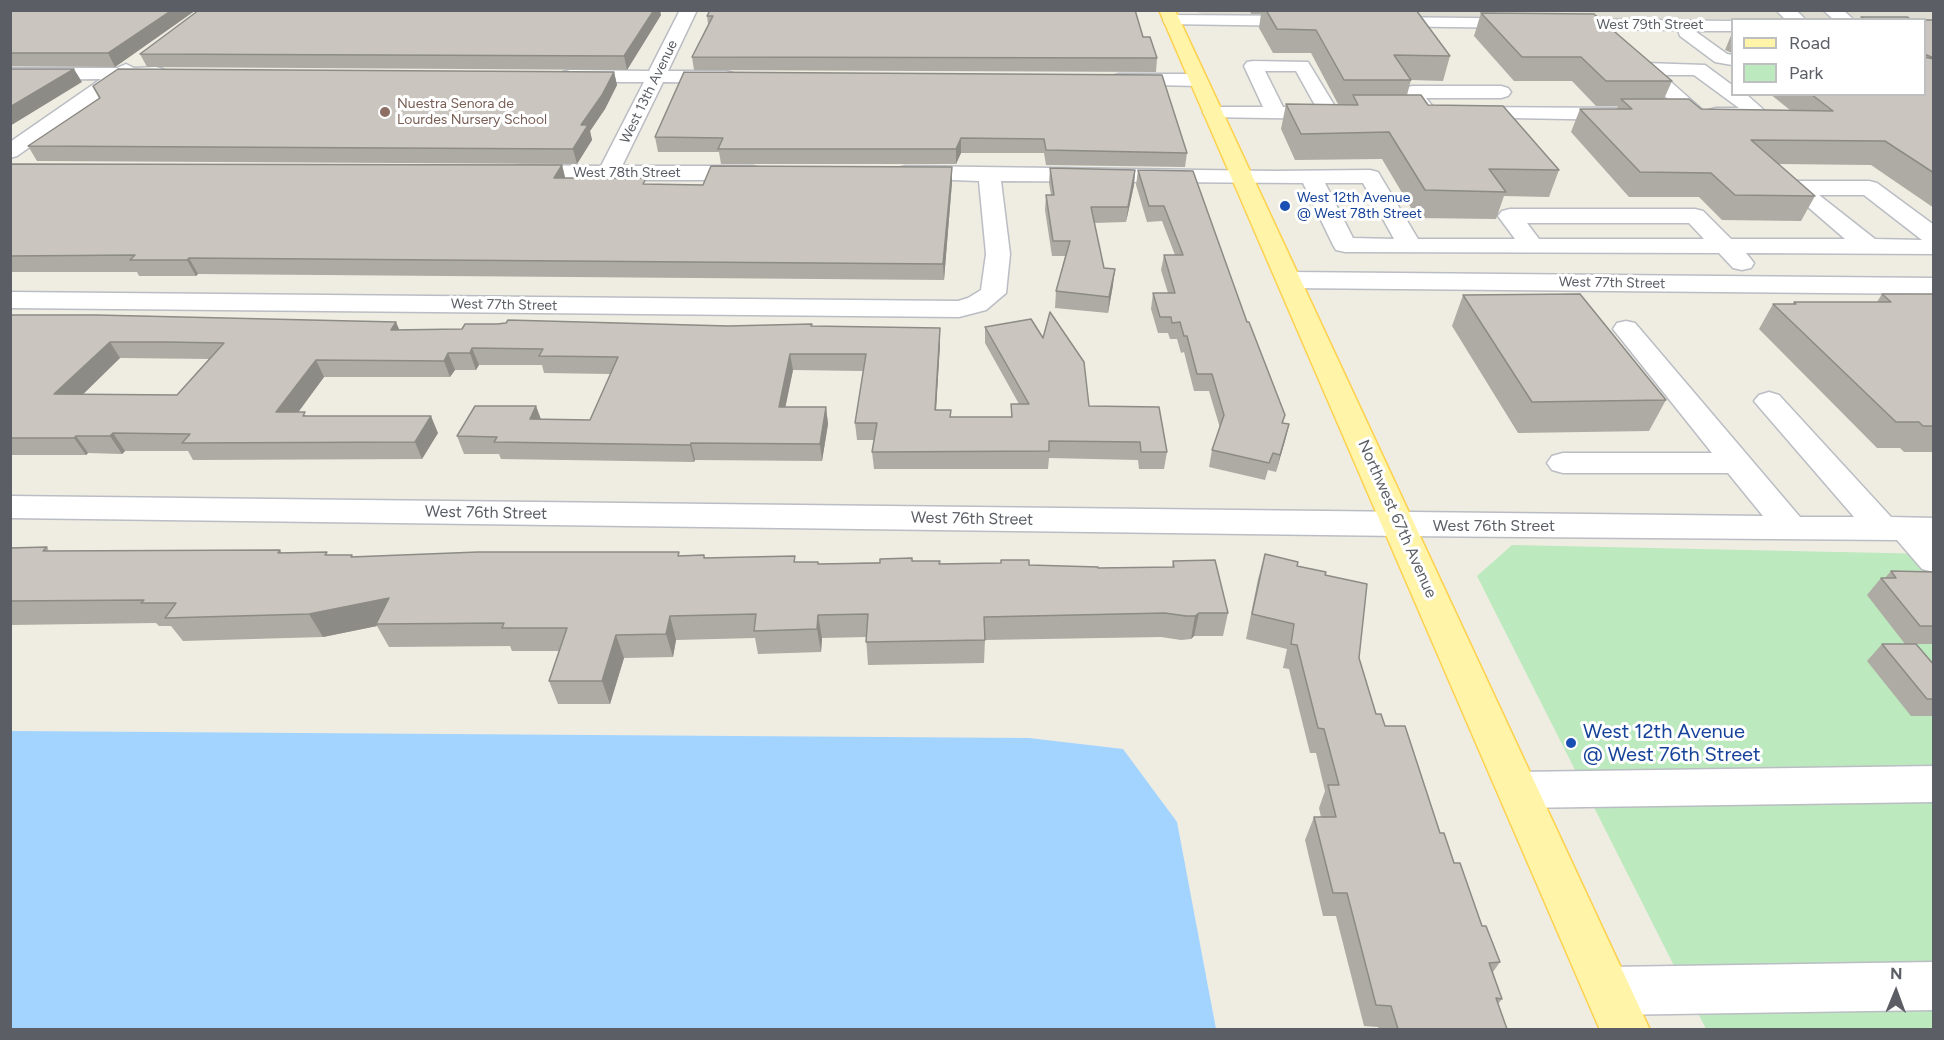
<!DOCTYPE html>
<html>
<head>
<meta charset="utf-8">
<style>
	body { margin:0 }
	#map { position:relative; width:1944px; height:1040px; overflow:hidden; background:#efede2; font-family:Figtree,sans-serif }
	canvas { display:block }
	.frame { position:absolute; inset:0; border:12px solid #5b5f65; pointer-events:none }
	.legend { position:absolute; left:1731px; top:18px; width:195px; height:78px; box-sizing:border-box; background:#fff; border:2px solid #bdbfc1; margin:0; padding:8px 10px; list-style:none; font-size:18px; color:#5b5f65 }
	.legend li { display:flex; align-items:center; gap:12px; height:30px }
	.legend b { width:30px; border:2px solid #bdbfc1 }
	.north { position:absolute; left:1866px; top:962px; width:60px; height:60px; -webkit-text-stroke:4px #fff; paint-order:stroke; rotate:1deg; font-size:16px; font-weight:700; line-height:24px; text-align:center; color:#5b5f65 }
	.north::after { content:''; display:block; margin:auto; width:21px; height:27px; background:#5b5f65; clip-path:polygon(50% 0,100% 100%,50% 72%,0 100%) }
</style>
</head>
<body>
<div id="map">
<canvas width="1944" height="1040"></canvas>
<div class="frame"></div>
<ul class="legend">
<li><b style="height:8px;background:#fff4a7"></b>Road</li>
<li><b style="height:16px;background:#bde9be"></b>Park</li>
</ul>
<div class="north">N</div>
</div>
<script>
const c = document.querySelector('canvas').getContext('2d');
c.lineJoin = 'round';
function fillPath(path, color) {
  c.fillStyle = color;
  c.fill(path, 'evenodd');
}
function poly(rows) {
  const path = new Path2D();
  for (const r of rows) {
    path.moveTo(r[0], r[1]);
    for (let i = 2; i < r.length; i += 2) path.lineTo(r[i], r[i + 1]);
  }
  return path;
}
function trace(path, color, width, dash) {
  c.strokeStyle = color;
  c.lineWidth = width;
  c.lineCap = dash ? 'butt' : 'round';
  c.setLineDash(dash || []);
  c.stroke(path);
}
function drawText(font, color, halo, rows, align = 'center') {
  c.font = font + ' Figtree,sans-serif';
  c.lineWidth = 6;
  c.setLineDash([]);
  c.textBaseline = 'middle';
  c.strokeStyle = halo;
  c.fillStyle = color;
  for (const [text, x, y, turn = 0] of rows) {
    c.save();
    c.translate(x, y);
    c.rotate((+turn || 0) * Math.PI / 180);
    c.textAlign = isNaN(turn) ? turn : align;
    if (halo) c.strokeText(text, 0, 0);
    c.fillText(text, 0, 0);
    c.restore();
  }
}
const education = poly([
	[1933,10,1934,20,1210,17,1194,11]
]);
const green = poly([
	[1512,545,1933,554,1933,1029,1706,1029,1477,576]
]);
const water = poly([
	[11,731,1029,738,1123,749,1177,822,1216,1029,11,1029]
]);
const minor = poly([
	[680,10,697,10,668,71,726,71,733,73,735,77,733,81,726,83,663,82,622,166,753,166,761,168,764,173,761,178,753,180,608,180,511,177,508,172,511,167,519,165,601,166,644,82,570,82,563,80,561,76,563,72,570,70,649,71,680,10],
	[1776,10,1796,10,1806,20,1786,20,1776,10],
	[1823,10,1843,10,1854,20,1834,20,1823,10],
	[1171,15,1304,16,1312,21,1304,26,1165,24,1163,20,1165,16,1171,15],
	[1380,17,1732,21,1732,31,1695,31,1727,54,1732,55,1732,65,1715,62,1680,36,1678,30,1374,26,1372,22,1374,18,1380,17],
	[1253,61,1308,62,1339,113,1336,117,1329,119,1206,117,1203,113,1206,109,1213,107,1263,107,1244,66,1247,62,1253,61],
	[1265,71,1296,71,1316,107,1283,107,1265,71],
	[1645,63,1705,65,1732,85,1732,94,1746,94,1766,112,1763,116,1751,120,1716,120,1709,118,1706,115,1704,118,1697,120,1690,118,1638,73,1636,69,1638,65,1645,63],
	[1663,75,1694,75,1739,108,1716,108,1709,110,1706,113,1663,75],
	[126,64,134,68,156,67,163,69,165,73,163,77,156,79,126,79,17,156,10,158,10,142,101,79,10,80,10,68,117,68,126,64],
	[1119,74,1198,74,1205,76,1207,80,1205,84,1198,86,1112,84,1110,80,1112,76,1119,74],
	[1412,86,1501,86,1508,88,1511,92,1508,96,1501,98,1426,98,1438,113,1435,117,1428,119,1421,117,1402,92,1405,88,1412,86],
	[1464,107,1622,108,1629,110,1632,114,1629,118,1622,120,1457,117,1454,113,1457,109,1464,107],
	[906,166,1275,171,1370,170,1378,172,1418,239,1515,239,1498,216,1502,211,1510,209,1695,209,1703,211,1731,239,1845,239,1786,188,1789,183,1797,181,1869,181,1877,183,1934,225,1934,254,1746,253,1754,263,1751,268,1742,270,1733,268,1719,253,1345,252,1336,250,1333,245,1303,183,1001,181,1010,254,1006,293,986,310,959,317,10,308,10,292,958,301,968,298,981,290,986,254,979,181,898,178,895,173,898,168,906,166],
	[1325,183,1363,183,1394,239,1353,238,1325,183],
	[1819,195,1864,195,1922,240,1875,239,1819,195],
	[1527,223,1689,223,1704,239,1539,239,1527,223],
	[1290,272,1934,278,1934,294,1290,288,1281,285,1277,280,1281,275,1290,272],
	[1626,321,1635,323,1800,517,1854,517,1759,407,1754,401,1759,395,1769,392,1779,395,1891,517,1934,518,1934,572,1922,569,1897,540,1400,536,10,518,10,496,1763,516,1728,473,1563,473,1552,470,1547,463,1552,456,1563,453,1712,453,1613,329,1617,323,1626,321],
	[1934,766,1934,802,1518,808,1503,803,1497,790,1503,777,1518,772,1934,766],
	[1934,962,1934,1010,1608,1015,1591,1008,1584,991,1591,974,1608,967,1934,962]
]);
const major = poly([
	[1159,10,1175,10,1650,1030,1600,1030,1159,10]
]);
const wall = poly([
	[196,10,115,67,10,66,10,11],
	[1250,10,1416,10,1450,56,1443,81,1411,80,1407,95,1559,170,1549,197,1504,196,1496,219,1417,218,1382,159,1295,160,1281,129,1286,104,1338,104,1311,53,1273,53,1259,28,1261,14,1251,14],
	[1481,13,1672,81,1664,99,1701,109,1790,110,1770,94,1924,94,1924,20,1934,20,1934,208,1871,165,1779,164,1815,196,1801,221,1722,220,1699,197,1629,197,1571,132,1580,109,1617,109,1618,106,1596,106,1572,81,1514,81,1474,36],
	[661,15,627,70,147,67,140,54],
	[707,16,1143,37,1157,58,1156,72,694,70,692,57,708,24],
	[1732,33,1732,53,1725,50],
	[614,72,617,85,605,109,590,131,592,140,577,164,37,161,28,146,99,98,93,86],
	[684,72,1187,153,1185,167,1046,165,1044,153,961,153,956,164,721,164,719,152,658,152,655,137],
	[10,164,562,165,565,178,647,184,703,185,952,182,944,280,198,274,196,276,139,276,137,272,10,272],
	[1050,168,1135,170,1134,185,1126,222,1094,223,1104,268,1113,285,1108,313,1055,308,1056,291,1065,256,1052,256,1045,210,1046,195,1051,195,1049,183],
	[1138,170,1247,322,1285,415,1283,423,1289,424,1276,472,1268,470,1265,480,1209,467,1212,450,1220,428,1209,391,1194,391,1184,352,1181,353,1177,339,1170,339,1168,333,1158,333,1151,309,1153,293,1168,293,1161,270,1164,255,1175,255,1162,221,1147,222,1136,185],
	[1882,294,1934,294,1934,452,1904,452,1900,448,1877,448,1759,329,1773,304,1793,304,1794,302,1877,302],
	[1463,295,1666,400,1649,431,1518,433,1452,326],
	[10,315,400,330,812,326,940,344,936,410,951,417,1011,417,1011,404,1019,404,985,343,985,327,1089,406,1167,452,1164,469,1139,469,1138,460,1049,458,1048,469,874,469,872,452,874,440,857,440,855,423,863,371,793,370,785,407,826,407,828,424,822,461,695,460,694,462,501,459,499,454,464,454,457,436,536,406,541,419,590,420,611,374,544,373,542,365,479,365,476,370,455,370,450,377,324,377,298,412,307,416,438,433,422,459,193,460,188,451,125,451,122,454,88,453,86,455,10,455],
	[120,358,209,359,177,395,83,394],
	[47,547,49,551,280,550,282,553,328,555,352,555,353,557,680,556,818,564,912,561,940,564,1029,565,1098,568,1172,567,1173,561,1228,613,1223,636,1194,636,1191,639,1181,640,1161,637,985,640,984,663,868,665,866,637,822,638,821,652,758,654,755,638,676,640,673,657,624,658,610,704,558,704,549,681,559,651,512,651,510,646,389,647,377,626,323,637,183,641,171,626,159,626,156,623,10,625,10,548],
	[1265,554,1297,566,1325,575,1359,658,1376,714,1385,726,1440,833,1454,863,1482,926,1500,962,1493,972,1502,999,1498,1004,1507,1029,1379,1029,1378,1027,1364,1026,1336,916,1323,916,1305,840,1314,817,1321,817,1319,808,1325,791,1316,753,1310,753,1289,669,1283,668,1287,649,1246,639,1258,579],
	[1891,571,1934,572,1934,644,1916,644,1934,665,1934,716,1911,716,1867,661,1882,644,1905,644,1867,595,1881,578,1885,578]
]);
const shadedWall = poly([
	[172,10,196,10,115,67,108,53],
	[652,10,660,10,661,15,627,70,624,56],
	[74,69,82,82,10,126,10,107],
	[614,72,617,85,605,109,590,131,592,140,577,164,573,149,581,125],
	[961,138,961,153,956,164,956,149],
	[562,165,566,181,554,178],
	[952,167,952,182,944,280,943,264],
	[1135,170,1134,185,1126,222,1128,207],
	[189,258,198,274,196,276,187,260],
	[1115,269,1113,285,1108,313,1109,297],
	[396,322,403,338,391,330],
	[940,328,940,344,935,427,935,410],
	[110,342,120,358,66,411,54,394],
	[472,348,479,365,476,370,470,353],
	[448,353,455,370,450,377,444,361],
	[790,354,793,370,782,424,779,407],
	[316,360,324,377,286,429,276,412],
	[536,406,542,423,530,419],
	[826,407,828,424,822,461,820,444],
	[431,416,438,433,422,459,415,442],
	[1289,424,1285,441,1276,472,1280,455],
	[113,433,125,451,122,454,110,436],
	[76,436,88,453,86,455,74,438],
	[691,443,695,460,694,462,690,445],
	[389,598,376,624,377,626,323,637,309,614],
	[1199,613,1194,636,1191,639,1195,616],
	[818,615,822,638,821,652,817,629],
	[670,616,676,640,673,657,666,634],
	[616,635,624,658,610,704,602,681]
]);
const building = poly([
	[11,10,172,10,108,53,10,53,11,10],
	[199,10,654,10,624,56,140,54,199,10],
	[710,10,1135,10,1143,37,1150,37,1157,58,692,57,713,16,707,16,710,10],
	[1266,10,1416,10,1450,56,1394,55,1411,80,1344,80,1316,30,1277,29,1266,10],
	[1481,13,1594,14,1672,81,1606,81,1581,57,1522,57,1481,13],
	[1861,17,1907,17,1912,20,1866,20,1861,17],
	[1924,20,1934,20,1934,58,1924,54,1924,20],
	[1924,57,1934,59,1934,173,1885,141,1751,140,1815,196,1735,195,1711,173,1640,172,1580,109,1632,109,1621,99,1689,99,1701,109,1833,111,1811,94,1924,94,1924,57],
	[10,69,74,69,10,107,10,69],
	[118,69,614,72,602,95,581,125,588,125,573,149,28,146,100,98,93,86,118,69],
	[684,72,1162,75,1187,153,1046,150,1044,139,961,138,956,149,718,149,723,138,655,137,684,72],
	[1353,95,1421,95,1428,105,1503,106,1559,170,1489,169,1506,192,1425,190,1389,132,1301,134,1286,104,1358,105,1353,95],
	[10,164,562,165,554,178,646,178,643,184,703,185,711,166,952,167,943,264,189,258,187,260,130,260,135,255,10,256,10,164],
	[1050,168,1135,170,1128,207,1091,207,1104,268,1115,269,1109,297,1056,291,1070,241,1053,241,1046,195,1054,195,1050,168],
	[1138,170,1193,171,1247,322,1249,322,1285,415,1282,423,1289,424,1280,455,1273,453,1269,463,1212,450,1224,415,1212,374,1197,374,1187,336,1184,336,1180,322,1172,323,1171,317,1160,317,1153,293,1175,293,1164,255,1183,255,1164,206,1149,206,1138,170],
	[1580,294,1666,400,1532,402,1463,295,1580,294],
	[1882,294,1934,294,1934,426,1923,426,1919,422,1896,422,1773,304,1796,304,1794,302,1891,302,1882,294],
	[1050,312,1084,362,1089,406,1159,407,1167,452,1141,452,1140,442,1049,441,1049,451,872,452,877,423,855,423,866,354,790,354,779,407,826,407,820,444,691,443,690,445,494,442,497,437,457,436,475,406,536,406,530,419,590,420,618,357,539,356,543,349,472,348,470,353,448,353,444,361,316,360,276,412,305,412,303,416,431,416,415,442,182,443,190,434,113,433,110,436,76,436,74,438,10,438,10,315,96,315,396,322,391,330,462,329,465,324,497,324,506,323,508,320,728,326,812,324,811,326,940,328,935,410,951,410,950,417,1012,417,1011,404,1029,404,985,327,1031,319,1043,338,1050,312],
	[110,342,167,342,224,343,177,395,54,394,110,342],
	[47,547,43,551,280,550,278,553,327,552,325,555,352,555,351,557,478,552,679,552,678,556,704,555,704,558,795,556,794,562,818,562,818,564,880,563,880,559,912,558,912,561,940,561,939,564,1001,563,1001,560,1029,560,1029,565,1098,567,1098,568,1174,567,1173,561,1215,560,1228,613,1199,613,1195,616,1186,616,1165,613,984,617,985,640,866,642,868,614,818,615,817,629,754,631,756,614,670,616,666,634,616,635,602,681,549,681,567,628,502,628,504,623,376,624,389,598,309,614,165,618,176,603,141,603,144,600,10,601,10,548,47,547],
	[1265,554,1298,562,1297,566,1326,572,1325,575,1367,584,1359,658,1376,714,1381,714,1385,726,1405,726,1440,833,1444,833,1454,863,1460,863,1482,926,1486,926,1500,962,1489,963,1502,999,1496,998,1507,1029,1398,1029,1391,1006,1376,1005,1347,893,1333,893,1314,817,1336,817,1328,785,1339,785,1324,729,1318,728,1297,645,1291,644,1294,624,1252,614,1265,554],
	[1891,571,1934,572,1934,626,1920,626,1881,578,1896,578,1891,571],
	[1882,644,1916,644,1934,665,1934,699,1927,699,1882,644]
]);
const markers = [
	[385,112,6,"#8d6e63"],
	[1285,206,6,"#1a4fb4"],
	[1571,743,6,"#1a4fb4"]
];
const farStreetnames = [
	["West 79th Street",1650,25],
	["West 13th Avenue",649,92,-64],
	["West 78th Street",627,173],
	["West 77th Street",1612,283,1],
	["West 77th Street",504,305,1]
];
const farEducationnames = [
	["Nuestra Senora de",397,104],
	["Lourdes Nursery School",397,120]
];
const farTransitnames = [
	["West 12th Avenue",1297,198],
	["@ West 78th Street",1297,214]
];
const streetNames = [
	["West 76th Street",486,513,1],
	["West 76th Street",972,519,1],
	["Northwest 67th Avenue",1397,519,66],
	["West 76th Street",1494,526]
];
const nearTransitnames = [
	["West 12th Avenue",1583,732],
	["@ West 76th Street",1583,755]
];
fillPath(education, '#dfdcd1');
fillPath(green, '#bde9be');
fillPath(water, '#a2d4ff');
trace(minor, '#babdc3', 3);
trace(major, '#fdd14e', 3);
fillPath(minor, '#fff');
fillPath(major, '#fff4a7');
fillPath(wall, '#aeaaa4');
fillPath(shadedWall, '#8d8b86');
fillPath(building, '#cac6bf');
trace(building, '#8d8b86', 1.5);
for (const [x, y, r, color] of markers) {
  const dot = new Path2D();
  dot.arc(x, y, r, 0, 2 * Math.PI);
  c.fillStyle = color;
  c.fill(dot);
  trace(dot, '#fff', 2);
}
drawText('14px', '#5b5f65', '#fff', farStreetnames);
drawText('14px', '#785e54', '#fff', farEducationnames, 'left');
drawText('14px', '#164399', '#fff', farTransitnames, 'left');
drawText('16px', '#5b5f65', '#fff', streetNames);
drawText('20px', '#164399', '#fff', nearTransitnames, 'left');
</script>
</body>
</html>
